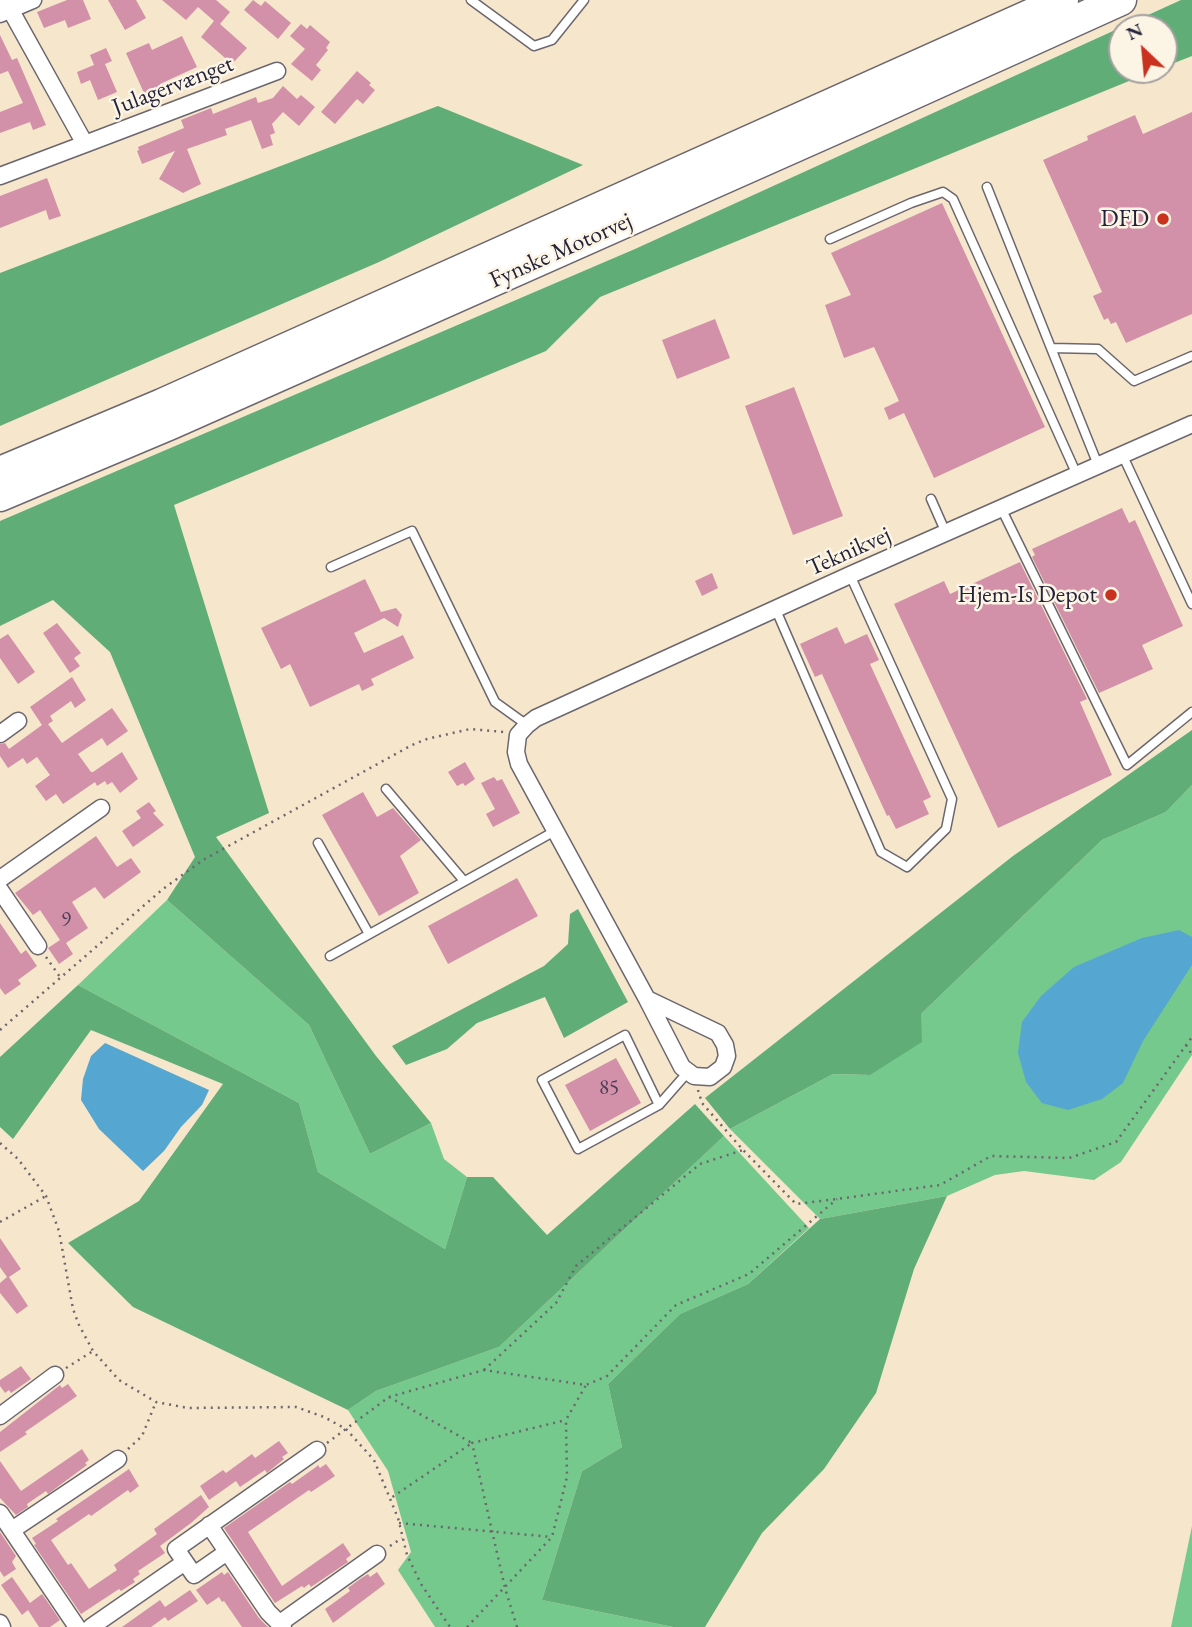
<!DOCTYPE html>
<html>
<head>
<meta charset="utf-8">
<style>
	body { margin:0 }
	#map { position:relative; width:1192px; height:1627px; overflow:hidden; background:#f5e6cc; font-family:"EB Garamond",serif }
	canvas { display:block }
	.north { position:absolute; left:1108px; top:14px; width:70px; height:70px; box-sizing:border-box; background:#fcf5e5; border:2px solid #a5a1a1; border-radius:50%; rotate:334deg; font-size:19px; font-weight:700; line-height:28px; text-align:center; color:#22223b }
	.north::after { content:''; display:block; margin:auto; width:24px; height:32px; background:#c8321e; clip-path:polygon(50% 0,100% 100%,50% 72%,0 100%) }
</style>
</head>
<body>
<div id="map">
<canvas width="1192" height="1627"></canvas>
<div class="north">N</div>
</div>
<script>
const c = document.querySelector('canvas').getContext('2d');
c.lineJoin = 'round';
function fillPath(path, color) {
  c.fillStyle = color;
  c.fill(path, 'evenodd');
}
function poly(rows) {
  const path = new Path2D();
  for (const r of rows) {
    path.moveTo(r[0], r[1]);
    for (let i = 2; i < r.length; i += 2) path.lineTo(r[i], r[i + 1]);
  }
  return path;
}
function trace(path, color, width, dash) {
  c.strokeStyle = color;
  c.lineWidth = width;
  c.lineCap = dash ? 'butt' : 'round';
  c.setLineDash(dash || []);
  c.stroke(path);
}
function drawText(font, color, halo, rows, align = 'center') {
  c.font = font + ' "EB Garamond",serif';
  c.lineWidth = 5;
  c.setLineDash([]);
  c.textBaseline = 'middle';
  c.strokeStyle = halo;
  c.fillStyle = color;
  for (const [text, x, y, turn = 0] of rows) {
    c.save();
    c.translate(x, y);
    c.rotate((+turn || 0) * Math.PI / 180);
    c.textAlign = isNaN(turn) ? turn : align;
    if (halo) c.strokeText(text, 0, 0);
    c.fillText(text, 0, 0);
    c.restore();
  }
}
const green = poly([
	[1192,785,1192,1055,1121,1162,1094,1180,1024,1171,995,1175,947,1196,820,1219,730,1129,833,1074,870,1075,921,1014,1102,840,1166,812],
	[167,900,309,1025,370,1154,431,1123,444,1159,467,1177,445,1249,318,1172,299,1103,78,985],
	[724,1136,809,1228,748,1284,680,1314,608,1384,622,1447,582,1471,542,1600,673,1627,435,1627,398,1570,411,1552,388,1471,348,1410,376,1391,499,1347],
	[1192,1526,1192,1627,1171,1627]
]);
const forest = poly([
	[1181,0,1192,0,1192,56,1164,67,1164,28,1122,28,1122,70,1156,70,600,297,546,351,174,505,269,813,216,837,376,1056,431,1123,370,1154,309,1025,167,900,195,857,110,652,53,600,0,626,0,521,635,249],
	[438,106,583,165,379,262,0,426,0,273],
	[1192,730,1192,785,1166,812,1102,840,921,1014,922,1042,870,1075,833,1074,730,1129,705,1098,1013,856],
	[578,909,628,1002,564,1038,545,997,477,1023,447,1049,406,1065,392,1046,544,966,568,944,570,914],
	[78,985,299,1103,318,1172,445,1249,467,1177,493,1177,547,1235,695,1104,724,1136,499,1347,376,1391,348,1410,133,1307,68,1243,139,1201,223,1084,91,1030,13,1139,0,1127,0,1057],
	[947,1196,914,1269,876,1393,824,1469,762,1533,705,1627,673,1627,542,1600,582,1471,622,1447,608,1384,680,1314,748,1284,820,1219]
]);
const water = poly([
	[1179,930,1192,937,1192,965,1143,1041,1123,1083,1102,1099,1068,1110,1042,1103,1026,1082,1018,1053,1022,1022,1041,996,1074,967,1142,938],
	[105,1043,209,1090,202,1105,181,1127,164,1151,143,1171,99,1129,81,1100,83,1079,91,1056]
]);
const building = poly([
	[67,0,83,0,91,19,68,28,65,20,44,28,37,12],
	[108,0,136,0,146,18,125,30],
	[162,0,216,0,230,12,220,24,247,48,232,64,201,37,214,21,198,7,186,20],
	[253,0,261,6,265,1,291,23,278,39,244,10],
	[301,24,307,29,310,25,330,42,326,48,328,50,316,65,321,70,312,81,291,64,305,49,290,36],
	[0,35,12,60,17,58,46,125,33,130,30,122,0,133,0,112,23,103,8,71,0,74],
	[182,36,197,67,160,84,164,94,148,102,126,53,149,43,152,50],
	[106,48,112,61,105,64,117,92,98,100,90,80,81,84,77,72,94,65,90,55],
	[357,71,371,83,369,85,375,90,363,104,357,99,335,124,321,112],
	[283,86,297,99,301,95,315,107,299,126,283,112,272,124,275,133,270,135,273,145,262,149,251,120,225,129,227,135,187,149,201,184,183,193,159,179,175,151,142,164,137,151,139,150,138,147,184,128,181,120,211,108,213,114,256,97,258,103,273,98],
	[1192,112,1192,314,1126,343,1116,322,1111,324,1108,318,1104,320,1093,296,1102,292,1043,160,1088,140,1087,136,1135,115,1143,134],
	[47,178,61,216,49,220,46,210,0,228,0,196],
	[942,203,1045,427,934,478,904,413,889,420,884,408,899,401,874,347,844,358,825,305,851,295,831,253],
	[715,319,730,358,677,379,662,340],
	[794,387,843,516,793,535,745,406],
	[1122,508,1129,523,1135,520,1183,626,1142,645,1153,669,1099,693,1032,557,1035,555,1032,549],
	[1020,562,1087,699,1080,702,1112,775,998,828,894,604,944,581,950,594],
	[712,573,718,588,702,596,695,581],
	[365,579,381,612,396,608,402,615,398,627,384,618,354,633,364,653,403,635,414,658,371,679,374,685,362,691,359,684,310,707,290,664,281,669,261,628],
	[57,623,81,653,74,658,80,666,70,673,43,633],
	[837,627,845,644,867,634,879,660,870,664,931,797,923,801,929,814,896,829,889,815,887,816,822,674,815,677,800,644],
	[8,634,35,672,18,684,0,658,0,639],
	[72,677,86,700,75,708,71,701,50,716,53,721,48,724,62,743,112,708,128,731,107,746,102,738,78,754,91,772,93,772,122,752,138,779,120,793,112,782,107,785,105,781,97,786,95,782,63,804,56,794,46,801,35,786,50,775,37,757,27,764,23,758,8,768,0,756,0,744,5,743,9,749,42,725,30,707],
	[465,762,475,779,465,786,463,783,457,786,448,772],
	[494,777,497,781,502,779,520,813,493,827,486,814,495,809,481,783],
	[363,792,377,817,393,808,421,840,400,856,419,893,379,916,322,815],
	[149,802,156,811,153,813,164,825,133,847,122,831,141,818,136,811],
	[96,836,117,867,131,858,141,872,104,899,95,887,72,902,88,928,66,943,73,954,59,964,48,948,60,940,40,910,33,915,15,893],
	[517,878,538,916,448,964,428,926],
	[0,923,21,954,26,950,37,966,18,980,21,984,5,995,0,988],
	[616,1058,641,1103,590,1131,565,1085],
	[0,1238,21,1269,9,1277,28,1306,17,1314,0,1293,0,1283,7,1277,0,1267],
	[21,1366,31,1379,11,1393,9,1390,5,1393,0,1386,0,1380],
	[68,1384,77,1396,25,1432,27,1434,0,1452,0,1432,60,1385,62,1388],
	[279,1441,288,1453,282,1457,284,1459,267,1473,265,1470,240,1487,236,1481,209,1500,200,1486,223,1470,226,1473,252,1454,255,1458],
	[82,1449,89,1460,85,1463,87,1465,48,1494,46,1491,27,1504,28,1507,16,1515,0,1498,0,1461,21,1491],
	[326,1464,335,1476,311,1492,309,1490,248,1532,282,1586,343,1543,351,1555,346,1559,348,1562,311,1587,309,1584,304,1588,302,1586,275,1603,224,1528,290,1482,292,1484,316,1467,318,1465,320,1468],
	[129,1469,139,1486,130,1493,128,1490,91,1516,89,1514,51,1540,68,1565,71,1563,89,1589,117,1570,114,1565,157,1534,154,1529,201,1495,209,1507,191,1523,160,1546,165,1553,138,1571,140,1574,133,1579,135,1582,121,1591,119,1589,81,1614,34,1545,36,1544,32,1538,58,1521,56,1519],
	[0,1532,16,1556,12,1562,16,1569,4,1577,0,1571],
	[222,1572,224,1575,228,1572,259,1618,268,1627,242,1627,224,1601,222,1602,219,1597,207,1605,196,1590],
	[377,1572,385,1584,333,1623,325,1609,350,1591,348,1588,360,1579,368,1574,370,1577],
	[12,1577,30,1603,42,1594,60,1620,50,1627,39,1627,28,1610,22,1615,1,1585],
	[190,1590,198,1601,168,1621,165,1617,151,1627,122,1627,160,1600,165,1607]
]);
const path = poly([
	[46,957,60,977],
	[0,1030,163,889,203,860,412,745,427,739,470,729,504,732],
	[1186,1045,1192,1055],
	[698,1090,702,1103,743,1150,796,1204,837,1199,940,1185,991,1156,1069,1158,1116,1142,1192,1037],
	[0,1143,18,1159,46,1196,59,1231,73,1309,79,1325,93,1351,119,1380,156,1402,188,1408,296,1407,324,1417,346,1429,374,1460,398,1518,407,1555,421,1584,450,1627],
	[0,1222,46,1196],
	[66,1368,93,1351],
	[484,1370,556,1303,576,1266,700,1164,743,1150],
	[389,1397,472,1443,391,1498],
	[327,1443,389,1397,484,1370,586,1385,607,1376,676,1305,749,1274,837,1199],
	[128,1449,142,1436,156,1402],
	[399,1523,552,1537],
	[390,1546,402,1538],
	[467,1627,552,1537,567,1477,566,1420,586,1385],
	[517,1627,505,1588,472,1443,566,1420]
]);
const lane = poly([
	[471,0,534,46,552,40,584,0],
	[987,187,1051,348,1098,349,1134,381,1192,356],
	[830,239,911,203,943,192,953,199,1077,475],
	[1051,348,1098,465],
	[1122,454,1192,604],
	[931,499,946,533],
	[1001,508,1127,765,1192,712],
	[331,567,412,531,495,702,527,725],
	[776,610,881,852,907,867,946,829,952,799,850,575],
	[386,789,464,881],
	[318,843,369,934],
	[330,956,555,831],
	[659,1105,625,1035,542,1080,578,1149,659,1105,688,1072]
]);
const street = poly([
	[5,0,85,144,277,71],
	[0,14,33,0],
	[0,176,85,144],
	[0,734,18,721],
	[0,879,101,808],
	[0,890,38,946],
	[647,999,718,1033,725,1045,727,1056,723,1067,710,1077,694,1076,682,1067,647,999,519,764,516,752,518,735,527,725,536,718,850,575,1192,424],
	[0,1416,55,1375],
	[0,1513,77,1627],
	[209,1525,268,1612,283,1627],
	[12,1530,118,1459],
	[227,1552,194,1575,176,1549,317,1450],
	[0,1623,2,1627],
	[280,1623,377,1554],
	[91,1627,185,1562]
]);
const highway = poly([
	[0,472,162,404,1063,0],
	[0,496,171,424,871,113,1121,0]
]);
const markers = [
	[1163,219,7,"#c8321e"],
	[1111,595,7,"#c8321e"]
];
const numberNames = [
	["9",66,920],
	["85",609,1088]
];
const streetNames = [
	["Julagervænget",173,86,-21],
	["Fynske Motorvej",561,251,-24],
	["Teknikvej",849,552,-24]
];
const poiNames = [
	["DFD",1149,219],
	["Hjem-Is Depot",1097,595]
];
fillPath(green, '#76c98d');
fillPath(forest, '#60ad78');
fillPath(water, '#55a6d0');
fillPath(building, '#d391a9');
trace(lane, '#6c676e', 11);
trace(street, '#6c676e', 19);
trace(highway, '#6c676e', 33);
trace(path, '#6c676e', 2.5, [2, 5]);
trace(lane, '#fff', 8);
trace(street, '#fff', 16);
trace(highway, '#fff', 30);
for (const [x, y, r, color] of markers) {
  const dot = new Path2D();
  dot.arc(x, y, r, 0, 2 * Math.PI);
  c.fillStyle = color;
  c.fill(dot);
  trace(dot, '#fcf5e5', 2.5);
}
drawText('21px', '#4e3e56', null, numberNames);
drawText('24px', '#22223b', '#fcf5e5', streetNames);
drawText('24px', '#22223b', '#fcf5e5', poiNames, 'right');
</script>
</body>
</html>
